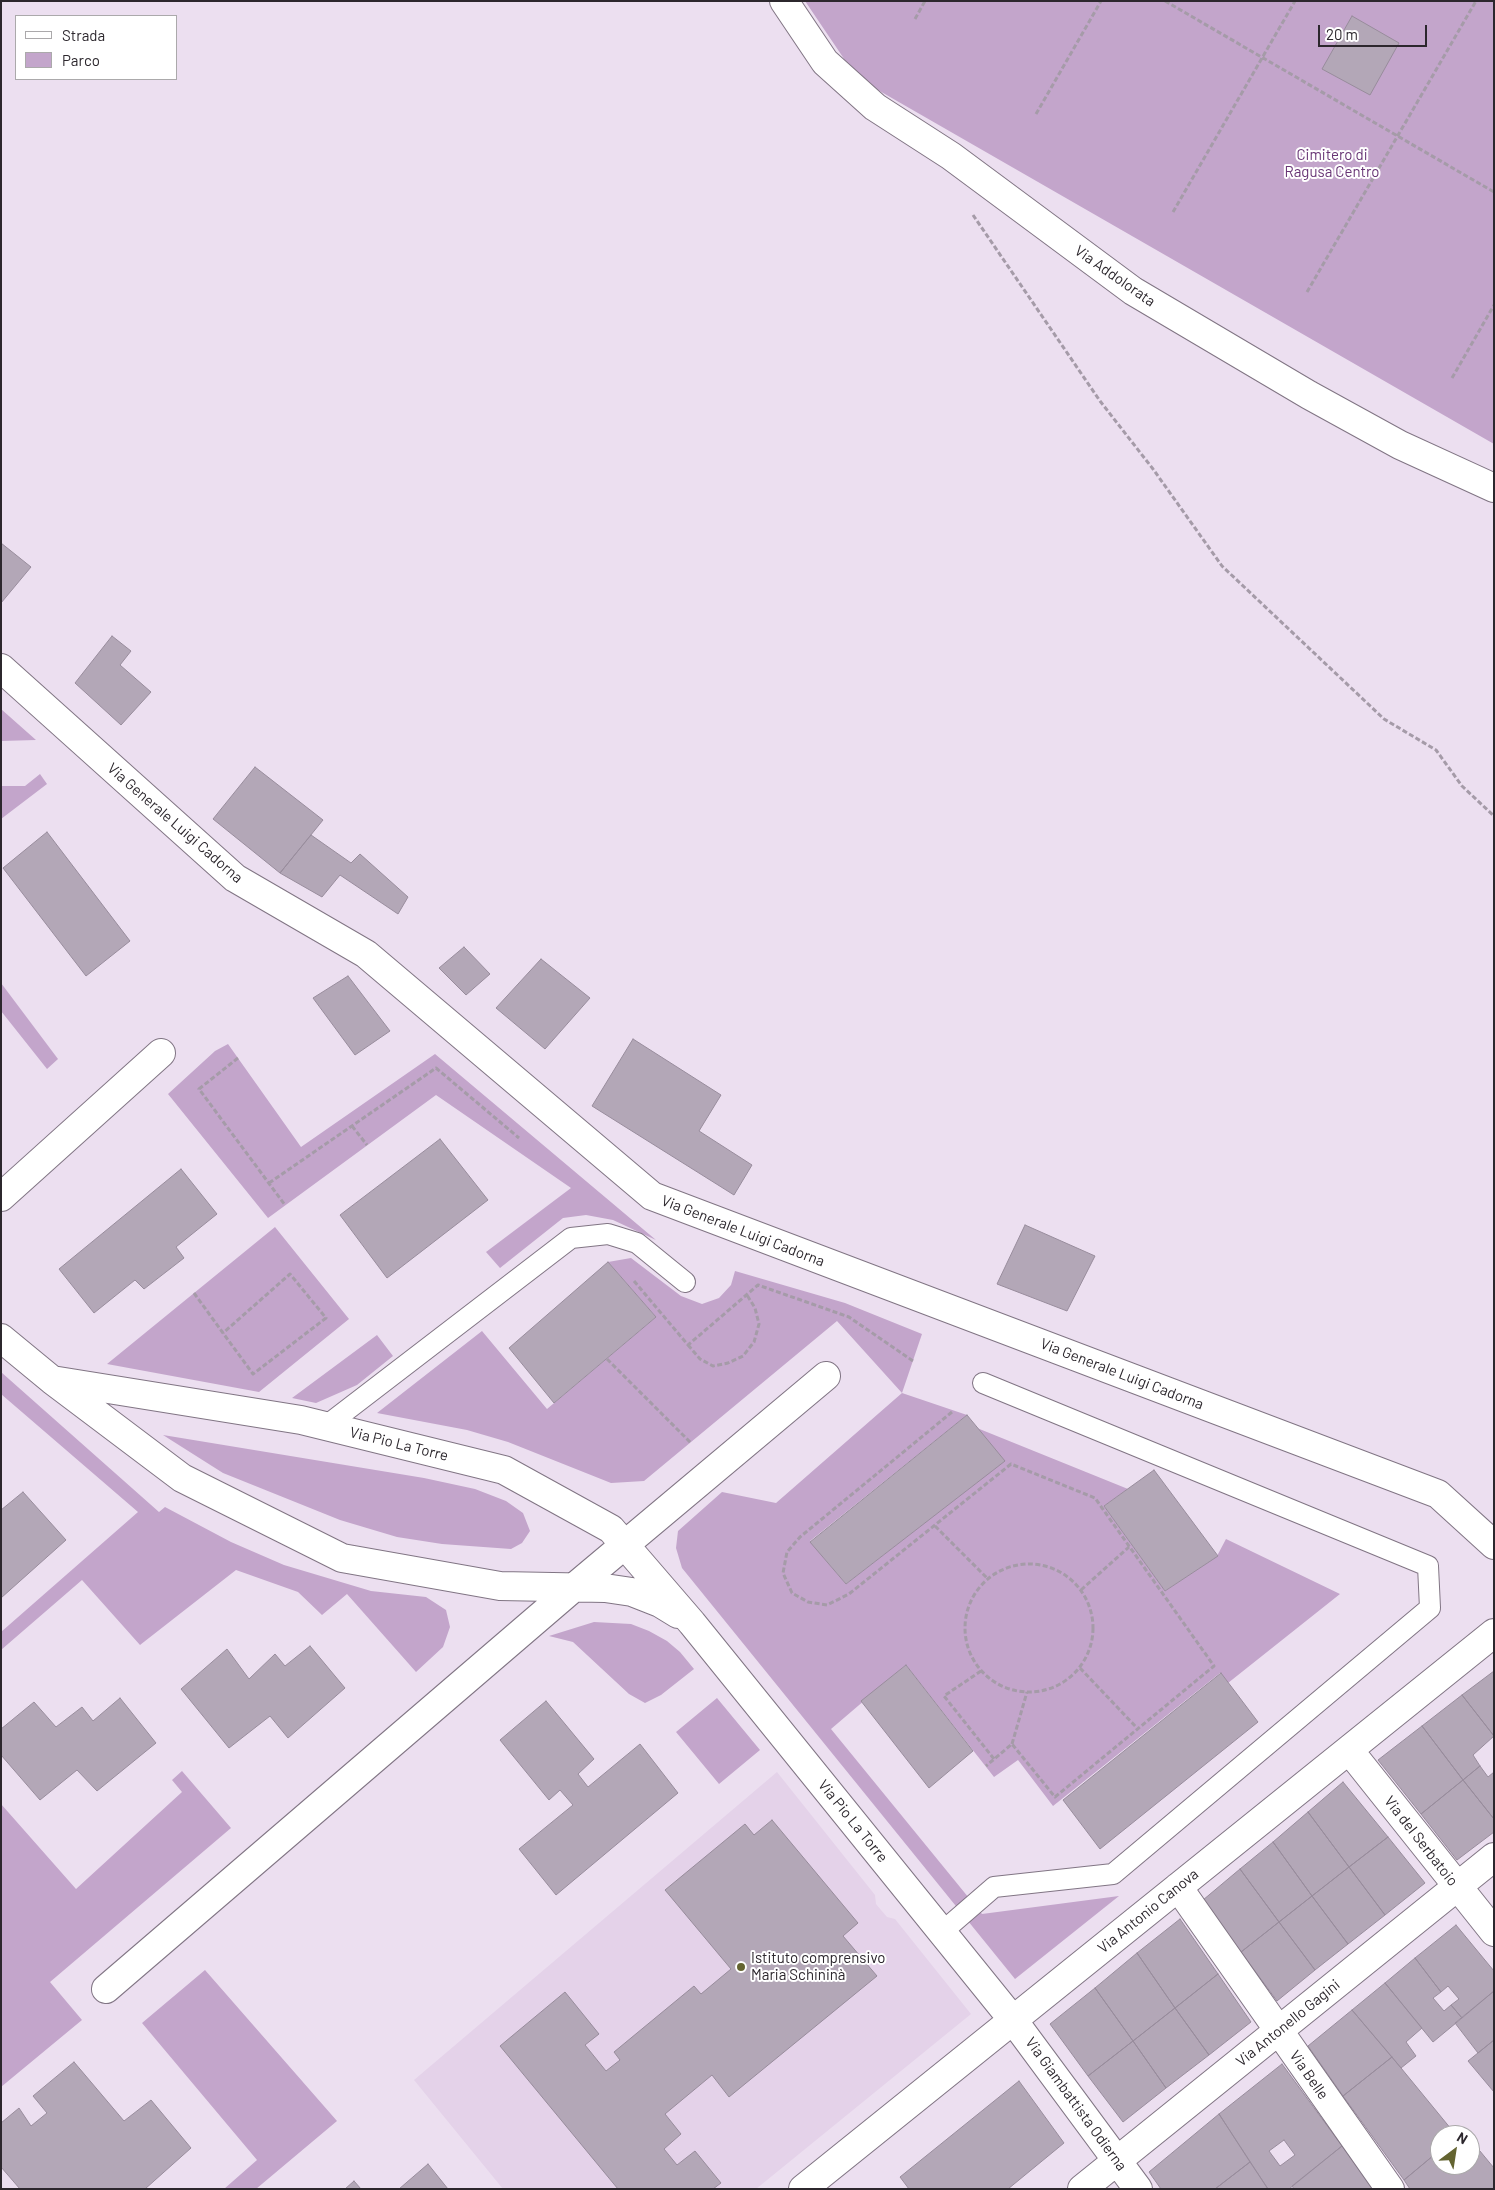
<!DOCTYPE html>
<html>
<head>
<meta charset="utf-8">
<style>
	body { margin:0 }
	#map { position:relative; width:1495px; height:2190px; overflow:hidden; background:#ecdff0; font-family:Barlow,sans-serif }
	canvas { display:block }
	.frame { position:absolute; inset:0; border:2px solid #2c272d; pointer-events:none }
	.legend { position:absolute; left:15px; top:15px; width:162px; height:65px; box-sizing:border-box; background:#fff; border:1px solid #aba9ab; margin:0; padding:6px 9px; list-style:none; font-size:15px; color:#2c272d }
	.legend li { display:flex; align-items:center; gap:10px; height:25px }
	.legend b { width:25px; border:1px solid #aba9ab }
	.north { position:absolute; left:1430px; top:2125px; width:50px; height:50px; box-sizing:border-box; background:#fff; border:1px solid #aba9ab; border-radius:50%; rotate:31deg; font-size:14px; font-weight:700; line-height:20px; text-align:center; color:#2c272d }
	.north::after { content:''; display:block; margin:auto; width:18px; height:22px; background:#646431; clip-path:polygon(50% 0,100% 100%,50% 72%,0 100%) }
	.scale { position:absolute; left:1318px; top:25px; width:109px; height:22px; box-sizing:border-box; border:2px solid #2c272d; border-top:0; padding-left:6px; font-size:15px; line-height:18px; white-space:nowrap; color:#2c272d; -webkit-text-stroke:4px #fff; paint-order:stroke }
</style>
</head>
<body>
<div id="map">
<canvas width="1495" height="2190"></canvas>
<div class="frame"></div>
<ul class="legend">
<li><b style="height:6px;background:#fff"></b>Strada</li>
<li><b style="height:14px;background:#c3a5cb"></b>Parco</li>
</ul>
<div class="north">N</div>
<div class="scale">20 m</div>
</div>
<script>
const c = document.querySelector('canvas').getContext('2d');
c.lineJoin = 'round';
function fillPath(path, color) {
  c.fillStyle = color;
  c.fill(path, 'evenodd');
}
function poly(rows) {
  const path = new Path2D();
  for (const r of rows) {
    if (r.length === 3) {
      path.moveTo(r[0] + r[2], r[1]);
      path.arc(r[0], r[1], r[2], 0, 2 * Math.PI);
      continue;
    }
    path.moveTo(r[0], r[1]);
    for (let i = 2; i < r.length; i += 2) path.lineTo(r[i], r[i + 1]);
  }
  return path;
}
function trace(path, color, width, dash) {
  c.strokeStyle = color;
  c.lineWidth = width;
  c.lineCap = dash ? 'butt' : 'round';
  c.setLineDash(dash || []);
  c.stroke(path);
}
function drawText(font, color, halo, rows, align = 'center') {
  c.font = font + ' Barlow,sans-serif';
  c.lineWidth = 4;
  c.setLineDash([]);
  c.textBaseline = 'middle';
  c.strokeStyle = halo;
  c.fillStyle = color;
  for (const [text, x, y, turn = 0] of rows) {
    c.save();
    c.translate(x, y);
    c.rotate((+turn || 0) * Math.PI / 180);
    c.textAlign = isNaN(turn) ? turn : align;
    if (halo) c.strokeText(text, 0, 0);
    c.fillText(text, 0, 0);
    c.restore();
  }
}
const built = poly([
	[777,1772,875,1895,876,1904,881,1910,887,1917,895,1919,971,2014,756,2189,503,2189,414,2080]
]);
const green = poly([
	[805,1,1494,1,1494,444,857,78],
	[1,709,36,740,1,741],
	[40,774,47,784,1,819,1,786,25,786],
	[1,983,58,1059,47,1069,1,1011],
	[228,1044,301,1147,435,1054,656,1240,613,1220,586,1215,563,1218,500,1268,486,1252,571,1188,436,1095,268,1218,168,1094,215,1051],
	[275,1227,349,1319,259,1392,107,1364],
	[631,1258,681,1296,702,1304,719,1298,731,1285,735,1271,845,1303,922,1334,902,1393,967,1415,810,1541,846,1584,1004,1461,977,1428,1128,1489,1104,1506,1165,1591,1217,1556,1226,1539,1340,1594,1228,1683,1220,1673,1053,1806,1018,1760,994,1777,906,1665,831,1729,982,1914,1119,1896,1015,1979,682,1568,676,1548,678,1531,722,1492,776,1503,902,1393,837,1321,644,1481,611,1483,508,1442,467,1430,377,1413,482,1331,547,1409,656,1317,608,1262],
	[377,1335,393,1356,357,1385,316,1403,292,1398],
	[1,1372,159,1512,165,1507,231,1542,284,1565,371,1591,426,1597,446,1610,450,1627,443,1647,416,1672,347,1594,322,1615,298,1592,236,1570,140,1645,82,1580,1,1650,1,1632,138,1512,1,1394],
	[163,1435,424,1478,475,1489,506,1501,523,1513,530,1531,522,1543,511,1549,442,1544,397,1537,340,1520,223,1473],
	[594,1622,631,1624,649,1631,667,1641,680,1652,694,1669,661,1695,645,1703,629,1694,573,1642,549,1636],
	[717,1698,760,1750,719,1784,676,1732],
	[182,1771,231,1828,50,1982,82,2020,1,2087,1,1804,76,1889,182,1792,172,1780],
	[205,1970,337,2121,256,2189,224,2189,257,2160,142,2023]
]);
const building = poly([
	[1352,16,1399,43,1370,95,1322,69,1352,16],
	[1,543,31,567,1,603,1,543],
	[112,636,131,651,120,665,151,692,121,725,75,683,112,636],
	[255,767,323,820,280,873,213,819,255,767],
	[47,832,130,941,86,976,3,868,47,832],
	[311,835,351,863,360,854,408,897,398,914,340,875,322,897,280,873,311,835],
	[464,947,490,974,466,995,439,968,464,947],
	[541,959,590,998,545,1049,496,1008,541,959],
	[348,976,390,1031,355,1055,313,998,348,976],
	[633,1039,721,1095,699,1131,752,1165,734,1195,592,1106,633,1039],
	[440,1139,488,1200,387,1278,340,1215,440,1139],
	[181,1169,217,1214,176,1247,184,1258,144,1289,135,1280,94,1313,59,1269,181,1169],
	[1025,1225,1095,1256,1067,1311,997,1284,1025,1225],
	[608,1262,656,1317,554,1403,509,1348,608,1262],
	[967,1415,1005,1461,846,1584,810,1542,967,1415],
	[1154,1470,1218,1556,1165,1591,1104,1506,1154,1470],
	[23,1492,66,1540,1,1598,1,1510,23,1492],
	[310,1646,345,1688,288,1738,270,1716,229,1748,181,1689,227,1649,249,1679,275,1654,285,1666,310,1646],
	[906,1665,973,1751,929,1788,861,1701,906,1665],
	[1494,1671,1494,1736,1462,1695,1494,1671],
	[1221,1673,1258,1722,1100,1849,1063,1800,1221,1673],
	[1462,1695,1494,1736,1473,1755,1480,1766,1463,1780,1422,1726,1462,1695],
	[120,1698,156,1743,97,1791,77,1770,40,1800,1,1755,1,1729,34,1702,56,1727,82,1707,93,1721,120,1698],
	[546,1701,594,1759,578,1774,588,1787,640,1744,678,1793,556,1895,519,1849,573,1805,560,1790,549,1800,500,1740,546,1701],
	[1422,1726,1463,1780,1421,1814,1378,1760,1422,1726],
	[1480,1766,1488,1777,1494,1772,1494,1819,1463,1780,1480,1766],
	[1463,1780,1494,1819,1494,1832,1457,1860,1421,1814,1463,1780],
	[1343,1782,1388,1837,1349,1867,1308,1812,1343,1782],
	[1308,1812,1349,1867,1312,1896,1273,1842,1308,1812],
	[772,1820,858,1923,843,1936,877,1976,729,2097,712,2075,665,2114,681,2134,664,2149,677,2165,695,2151,721,2183,713,2189,618,2189,500,2046,565,1992,599,2034,585,2045,606,2071,620,2060,614,2052,694,1986,701,1994,731,1969,665,1890,745,1824,754,1835,772,1820],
	[1388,1837,1425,1883,1385,1915,1349,1867,1388,1837],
	[1273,1842,1312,1896,1279,1922,1240,1869,1273,1842],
	[1349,1867,1385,1915,1348,1944,1312,1896,1349,1867],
	[1240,1869,1279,1922,1241,1952,1203,1900,1240,1869],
	[1312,1896,1348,1944,1315,1970,1279,1922,1312,1896],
	[1180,1919,1218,1974,1175,2008,1137,1953,1180,1919],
	[1279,1922,1315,1970,1277,2001,1241,1952,1279,1922],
	[1456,1925,1494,1971,1494,1991,1462,2018,1451,2005,1459,1999,1448,1986,1441,1992,1415,1958,1456,1925],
	[1137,1953,1175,2008,1133,2041,1095,1988,1137,1953],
	[1415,1958,1441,1992,1433,1998,1444,2011,1451,2005,1462,2018,1433,2042,1385,1983,1415,1958],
	[1218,1974,1251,2022,1209,2055,1175,2008,1218,1974],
	[1385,1983,1422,2028,1406,2042,1416,2056,1401,2068,1352,2010,1385,1983],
	[1095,1988,1133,2041,1088,2076,1050,2024,1095,1988],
	[1494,1991,1494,2040,1478,2053,1455,2023,1494,1991],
	[1175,2008,1209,2055,1166,2088,1133,2041,1175,2008],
	[1352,2010,1392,2057,1343,2096,1308,2046,1352,2010],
	[1494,2040,1494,2092,1468,2061,1494,2040],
	[1133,2041,1166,2088,1123,2122,1088,2076,1133,2041],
	[1392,2057,1456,2135,1440,2135,1440,2150,1404,2180,1343,2096,1392,2057],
	[74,2062,124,2121,151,2100,191,2148,145,2189,20,2189,1,2167,1,2123,19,2108,31,2126,47,2113,33,2096,74,2062],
	[1282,2064,1342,2146,1289,2189,1268,2189,1219,2114,1282,2064],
	[1284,2140,1295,2155,1280,2166,1269,2151,1284,2140],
	[1019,2081,1064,2143,1008,2189,909,2189,900,2177,1019,2081],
	[1219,2114,1250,2162,1215,2189,1161,2189,1149,2172,1219,2114],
	[1470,2139,1494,2168,1494,2189,1410,2189,1404,2180,1440,2150,1440,2165,1470,2165,1470,2139],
	[1342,2146,1373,2189,1294,2189,1292,2186,1342,2146],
	[1250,2162,1268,2189,1215,2189,1250,2162],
	[428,2164,448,2189,399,2189,428,2164],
	[354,2181,361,2189,345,2189,354,2181]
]);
const path = poly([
	[1165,1,1494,192],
	[915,19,925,1],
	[1036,114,1101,1],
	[1173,212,1295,1],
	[973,215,1100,401,1153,469,1222,566,1384,719,1436,750,1462,786,1494,816],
	[1307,292,1476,1],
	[1452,378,1494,305],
	[238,1058,199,1089,285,1205],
	[352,1126,367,1145],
	[269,1183,436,1068,519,1138],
	[634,1281,688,1345,758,1285,849,1317,913,1361],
	[194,1293,223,1333,253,1374,326,1318,290,1274,223,1333],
	[688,1345,700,1359,713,1366,728,1363,743,1356,754,1342,759,1324,755,1308,747,1295],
	[607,1359,691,1443],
	[952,1412,800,1537,787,1552,783,1573,792,1593,808,1602,827,1605,849,1594,1011,1464,1095,1498,1214,1666,1055,1797,1012,1744,986,1766],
	[935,1526,988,1579],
	[1029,1628,64],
	[1081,1590,1129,1547],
	[1080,1668,1138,1729],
	[981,1671,944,1696,994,1759],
	[1012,1744,1027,1692]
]);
const service = poly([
	[326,1426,571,1238,608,1234,637,1243,685,1282],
	[942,1932,994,1887,1113,1874,1430,1608,1428,1566,983,1383]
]);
const minor = poly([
	[784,1,825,62,875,107,951,156,1133,291,1309,395,1400,445,1494,488],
	[1,668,235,878,366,954,652,1196,1438,1494,1494,1545],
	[1,1197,161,1053],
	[1,1338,52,1380,182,1478,342,1558,500,1586,605,1588,632,1592,660,1603,678,1614],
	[52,1380,301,1420,504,1470,611,1529,692,1623,1013,2020,1138,2189],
	[1349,1750,1494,1932],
	[1178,1887,1390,2189],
	[106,1989,572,1589,826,1376],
	[803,2189,1494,1633],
	[1082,2189,1494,1857]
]);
const markers = [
	[741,1967,5,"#646431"]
];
const parkNames = [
	["Cimitero di",1332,155],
	["Ragusa Centro",1332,172]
];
const streetNames = [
	["Via Addolorata",1115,276,35],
	["Via Generale Luigi Cadorna",175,823,41],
	["Via Generale Luigi Cadorna",743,1231,21],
	["Via Generale Luigi Cadorna",1122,1374,21],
	["Via Pio La Torre",399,1444,14],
	["Via Pio La Torre",853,1821,51],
	["Via del Serbatoio",1421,1841,52],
	["Via Antonio Canova",1148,1911,-39],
	["Via Antonello Gagini",1288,2023,-39],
	["Via Belle",1309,2075,55],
	["Via Giambattista Odierna",1076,2104,54]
];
const poiNames = [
	["Istituto comprensivo",751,1958],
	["Maria Schininà",751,1975]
];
fillPath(built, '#e4d2e9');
fillPath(green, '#c3a5cb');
fillPath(building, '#b3a7b7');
trace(building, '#988c9c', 1);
trace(service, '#817584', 22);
trace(minor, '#817584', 30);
trace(path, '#a59ba8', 3, [5, 2.5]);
trace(service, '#fff', 20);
trace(minor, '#fff', 28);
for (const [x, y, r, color] of markers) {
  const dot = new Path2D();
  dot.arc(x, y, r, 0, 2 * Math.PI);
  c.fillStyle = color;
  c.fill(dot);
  trace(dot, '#fff', 2);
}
drawText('15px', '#683575', '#fff', parkNames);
drawText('15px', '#2c272d', '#fff', streetNames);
drawText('15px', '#2c272d', '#fff', poiNames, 'left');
</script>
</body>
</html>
